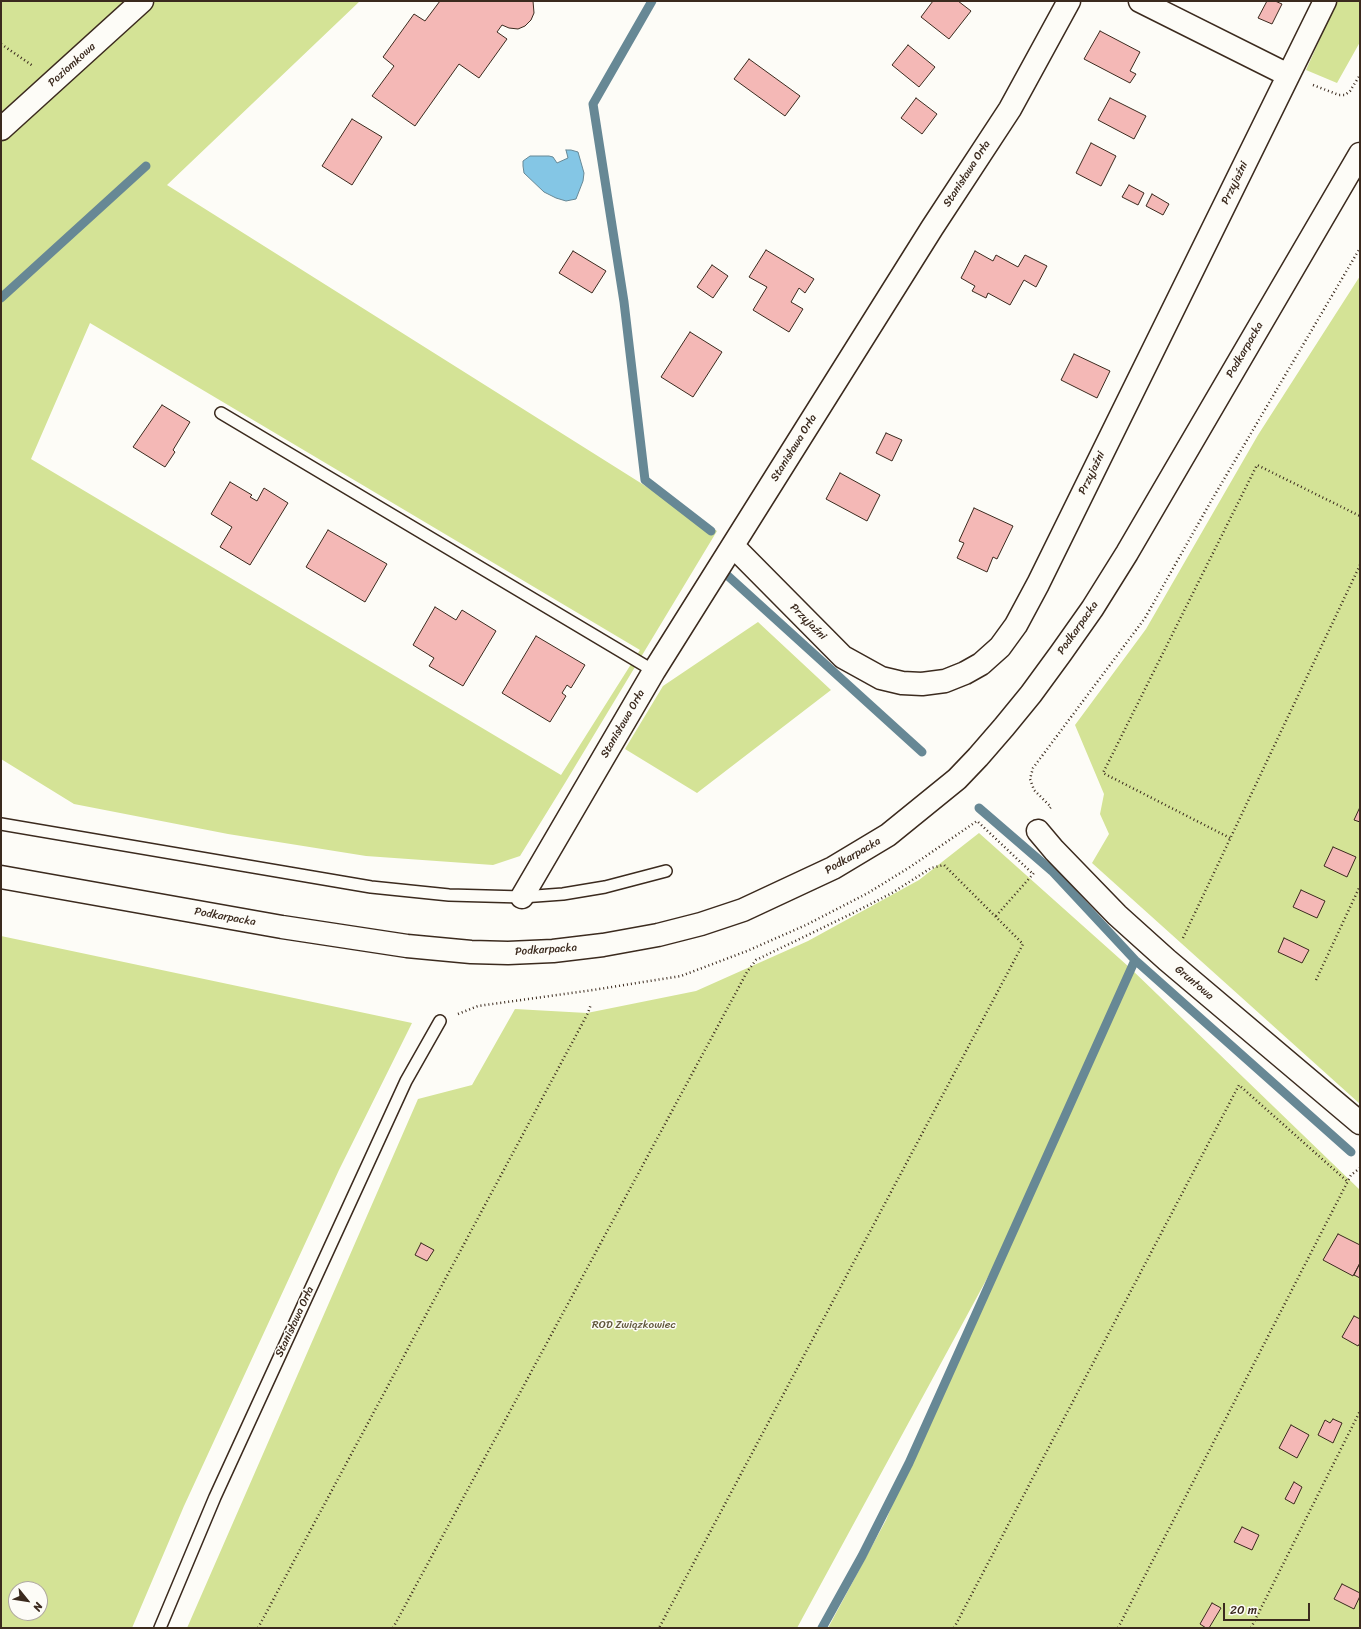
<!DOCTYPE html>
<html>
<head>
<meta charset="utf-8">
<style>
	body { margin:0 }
	#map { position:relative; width:1361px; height:1629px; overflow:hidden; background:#fdfcf7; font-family:Sriracha,sans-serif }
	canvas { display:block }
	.frame { position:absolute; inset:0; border:2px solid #3b2a1e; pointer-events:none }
	.north { position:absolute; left:8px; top:1581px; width:40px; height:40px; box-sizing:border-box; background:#fdfcf7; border:1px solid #afa8a0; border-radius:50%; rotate:120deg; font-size:11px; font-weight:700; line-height:16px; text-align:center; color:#3b2a1e }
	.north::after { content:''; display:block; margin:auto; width:14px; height:18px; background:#3b2a1e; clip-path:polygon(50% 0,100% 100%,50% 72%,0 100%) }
	.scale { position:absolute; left:1223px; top:1603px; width:87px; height:18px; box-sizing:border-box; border:2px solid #3b2a1e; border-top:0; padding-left:5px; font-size:12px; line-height:14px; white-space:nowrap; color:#3b2a1e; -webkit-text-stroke:3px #fdfcf7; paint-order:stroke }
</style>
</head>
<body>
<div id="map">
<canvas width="1361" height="1629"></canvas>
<div class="frame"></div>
<div class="north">N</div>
<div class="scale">20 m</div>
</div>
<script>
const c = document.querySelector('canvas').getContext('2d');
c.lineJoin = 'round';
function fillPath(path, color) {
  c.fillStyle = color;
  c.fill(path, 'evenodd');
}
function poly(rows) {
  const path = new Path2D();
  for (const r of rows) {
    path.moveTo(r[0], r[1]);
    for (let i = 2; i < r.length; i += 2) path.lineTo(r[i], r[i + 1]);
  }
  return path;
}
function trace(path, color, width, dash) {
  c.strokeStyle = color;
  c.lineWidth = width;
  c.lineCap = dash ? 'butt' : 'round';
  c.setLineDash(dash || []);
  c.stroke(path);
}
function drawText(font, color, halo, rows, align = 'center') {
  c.font = font + ' Sriracha,sans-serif';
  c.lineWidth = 3;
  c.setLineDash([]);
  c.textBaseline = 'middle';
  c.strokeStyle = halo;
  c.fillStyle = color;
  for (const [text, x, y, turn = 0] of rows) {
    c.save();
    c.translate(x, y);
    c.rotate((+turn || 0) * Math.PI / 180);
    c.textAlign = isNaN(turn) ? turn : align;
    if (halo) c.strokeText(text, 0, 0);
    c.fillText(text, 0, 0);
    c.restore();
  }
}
const green = poly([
	[1,1,360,1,167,185,717,531,565,783,520,856,493,865,366,856,228,834,74,804,1,759],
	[90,323,640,650,561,775,31,459],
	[1337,1,1360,1,1360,42,1337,83,1306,70],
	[1360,276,1360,1104,1092,863,1109,834,1100,814,1104,794,1075,725,1146,629,1258,435],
	[758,622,831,690,697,793,625,749,663,686],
	[979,833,1129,967,1360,1190,1360,1628,828,1628,886,1520,990,1273,797,1628,187,1628,418,1099,472,1085,515,1009,587,1013,696,991,808,941,919,880],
	[1,936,412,1023,339,1170,184,1506,132,1628,1,1628],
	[16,1589,40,1589,40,1613,16,1613]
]);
const water = poly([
	[566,150,571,150,578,152,584,173,583,181,576,199,566,201,556,198,544,192,524,173,523,166,523,161,530,156,549,156,553,157,557,163,568,158,566,150]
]);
const stream = poly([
	[652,1,593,104,624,302,645,480,711,531],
	[1,298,146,166],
	[728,576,922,752],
	[979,808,1052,871,1135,960,1351,1152],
	[822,1628,862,1556,909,1463,1135,960]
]);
const building = poly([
	[440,1,533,1,534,13,531,20,525,26,518,29,509,28,502,25,497,32,507,39,479,78,459,64,415,126,372,96,394,66,383,57,414,14,425,21,440,1],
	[933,1,958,1,971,11,949,39,921,17,933,1],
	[1267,1,1275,1,1282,4,1272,24,1258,18,1267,1],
	[1100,31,1140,52,1130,71,1136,74,1130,83,1084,59,1100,31],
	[908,45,935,67,919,87,892,65,908,45],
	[749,59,800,96,785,116,734,79,749,59],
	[916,98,937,114,922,134,901,118,916,98],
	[1110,98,1146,116,1134,139,1098,120,1110,98],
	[352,119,382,137,352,185,322,166,352,119],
	[1091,143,1116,156,1101,186,1076,173,1091,143],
	[1129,185,1144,193,1138,205,1122,197,1129,185],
	[1152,194,1169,204,1163,215,1146,206,1152,194],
	[766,250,814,279,805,293,799,288,791,302,803,309,789,332,753,310,767,287,749,277,766,250],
	[573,251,606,271,592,293,559,273,573,251],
	[975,251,993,261,996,255,1018,267,1025,255,1047,266,1036,287,1024,280,1010,305,988,293,986,298,972,291,975,286,961,278,975,251],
	[712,265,728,276,713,298,697,287,712,265],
	[690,332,722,352,693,397,661,377,690,332],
	[1074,354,1110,371,1097,398,1061,380,1074,354],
	[162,405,190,422,173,450,175,452,165,467,133,447,162,405],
	[886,433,902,440,892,461,876,453,886,433],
	[840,473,880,495,867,521,826,499,840,473],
	[230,482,252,495,250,497,257,501,264,488,288,503,250,565,220,547,232,527,211,514,230,482],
	[974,508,1013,526,997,559,993,557,987,572,957,558,964,543,959,541,974,508],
	[328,530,387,564,365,602,306,567,328,530],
	[435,607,456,620,462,610,496,631,463,686,429,666,434,658,413,645,435,607],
	[536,636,585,665,571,688,567,685,562,693,566,696,550,722,502,693,536,636],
	[1360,807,1360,822,1354,820,1360,807],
	[1333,847,1356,857,1347,877,1324,866,1333,847],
	[1301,890,1325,901,1317,918,1293,907,1301,890],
	[1284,938,1309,950,1302,963,1278,952,1284,938],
	[1338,1234,1360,1245,1360,1263,1353,1276,1323,1260,1338,1234],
	[421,1243,434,1250,427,1261,415,1255,421,1243],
	[1360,1263,1360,1278,1354,1275,1360,1263],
	[1354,1316,1360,1319,1360,1343,1358,1346,1342,1337,1354,1316],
	[1333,1419,1342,1423,1333,1443,1318,1435,1325,1420,1330,1423,1333,1419],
	[1291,1425,1309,1435,1297,1458,1279,1448,1291,1425],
	[1294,1482,1302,1487,1294,1504,1285,1499,1294,1482],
	[1242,1527,1259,1535,1252,1550,1234,1542,1242,1527],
	[1342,1584,1360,1593,1360,1596,1354,1609,1334,1599,1342,1584],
	[1212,1603,1221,1608,1209,1628,1206,1628,1200,1624,1212,1603]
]);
const path = poly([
	[1,44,33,66],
	[1313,85,1339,95,1345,95,1350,91,1360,75],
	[1050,808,1051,807,1034,790,1030,779,1033,768,1145,618,1210,503,1360,248],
	[1230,838,1103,773,1257,465,1360,516],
	[996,916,1034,873],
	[1183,938,1360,565],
	[1316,980,1360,886],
	[458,1014,478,1006,593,990,681,976,747,951,806,925,868,893,910,867,977,821,1033,874],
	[258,1628,588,1013,591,1004],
	[393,1628,747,972,756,960,849,915,892,893,931,868,944,865,1023,944,659,1628],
	[954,1628,1239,1085,1348,1182],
	[1118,1628,1351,1175,1360,1168],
	[1251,1628,1360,1411]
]);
const lane = poly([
	[221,413,654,671],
	[1,824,371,887,449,895,522,897,563,894,605,887,666,871],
	[160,1628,215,1497,406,1081,440,1021]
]);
const street = poly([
	[1140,1,1288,75],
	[1,129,142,1],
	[733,546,843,657,881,678,902,683,922,684,945,681,965,673,981,664,1000,647,1016,625,1038,584,1325,1],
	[1038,831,1054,850,1117,915,1167,960,1360,1123],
	[522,897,654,671,932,228,1010,109,1069,1]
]);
const secondary = poly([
	[1,877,282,927,407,946,471,952,508,953,553,951,603,945,658,935,701,924,743,910,833,868,888,835,957,779,978,757,1004,727,1031,694,1061,653,1092,609,1127,553,1360,154]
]);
const streetNames = [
	["Poziomkowa",72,65,-42],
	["Stanisława Orła",967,174,-57],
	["Przyjaźni",1235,183,-64],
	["Podkarpacka",1245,350,-60],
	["Stanisława Orła",794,448,-58],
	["Przyjaźni",1092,473,-64],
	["Przyjaźni",808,622,45],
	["Podkarpacka",1078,628,-55],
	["Stanisława Orła",623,724,-60],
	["Podkarpacka",853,856,-30],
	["Podkarpacka",225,917,10],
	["Podkarpacka",546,950,-4],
	["Gruntowa",1194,983,40],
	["Stanisława Orła",295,1322,-65]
];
const parkNames = [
	["ROD Związkowiec",634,1325]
];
fillPath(green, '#d4e396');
fillPath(water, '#84c6e5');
trace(water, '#678895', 1);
trace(stream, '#678895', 9);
fillPath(building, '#f4b8b6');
trace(building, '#3b2a1e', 1);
trace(lane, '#3b2a1e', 14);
trace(street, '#3b2a1e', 25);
trace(secondary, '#3b2a1e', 25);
trace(path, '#3b2a1e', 2.5, [1, 3]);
trace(lane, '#fdfcf7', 11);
trace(street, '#fdfcf7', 22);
trace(secondary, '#fdfcf7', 22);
drawText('11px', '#3b2a1e', '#fdfcf7', streetNames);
drawText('11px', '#61583c', '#fdfcf7', parkNames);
</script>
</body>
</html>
